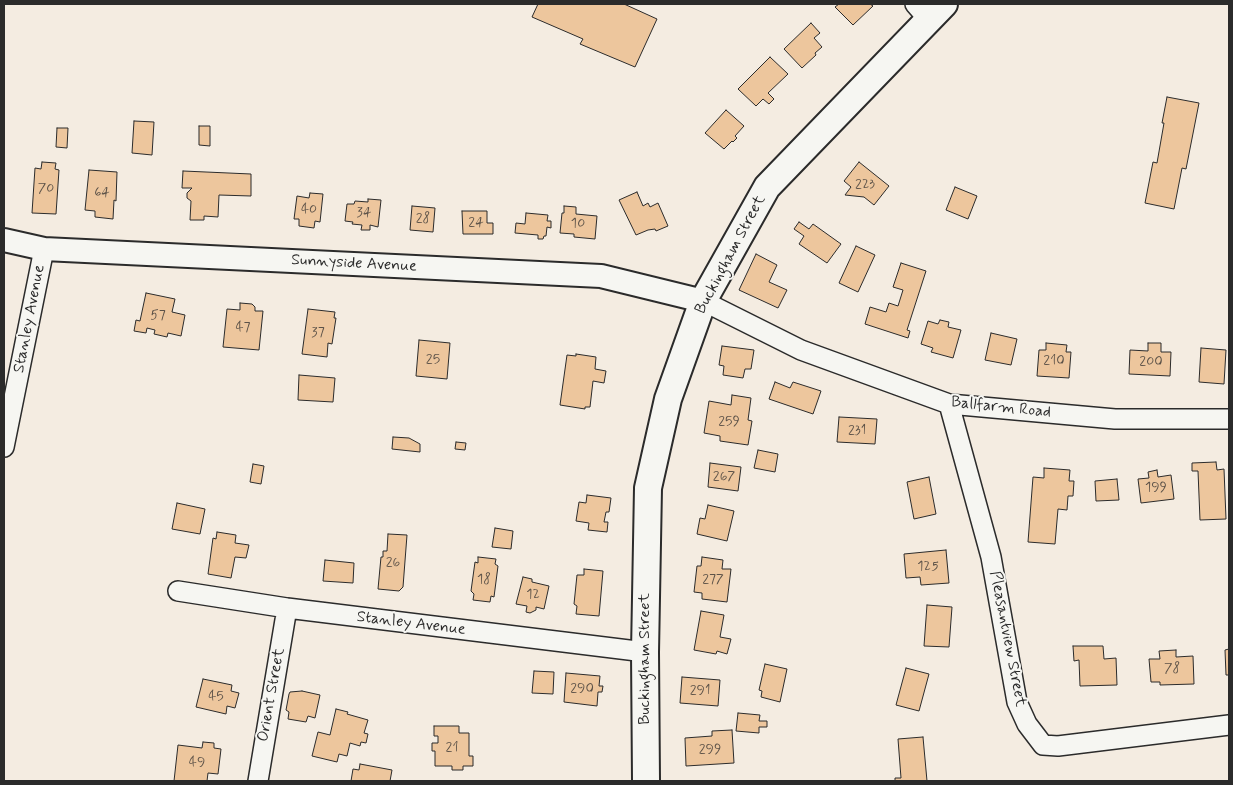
<!DOCTYPE html>
<html>
<head>
<meta charset="utf-8">
<style>
	body { margin:0 }
	#map { position:relative; width:1233px; height:785px; overflow:hidden; background:#f4ece1; font-family:Mynerve,sans-serif }
	canvas { display:block }
	.frame { position:absolute; inset:0; border:5px solid #2b2b2b; pointer-events:none }
</style>
</head>
<body>
<div id="map">
<canvas width="1233" height="785"></canvas>
<div class="frame"></div>
</div>
<script>
const c = document.querySelector('canvas').getContext('2d');
c.lineJoin = 'round';
function fillPath(path, color) {
  c.fillStyle = color;
  c.fill(path, 'evenodd');
}
function poly(rows) {
  const path = new Path2D();
  for (const r of rows) {
    path.moveTo(r[0], r[1]);
    for (let i = 2; i < r.length; i += 2) path.lineTo(r[i], r[i + 1]);
  }
  return path;
}
function trace(path, color, width, dash) {
  c.strokeStyle = color;
  c.lineWidth = width;
  c.lineCap = dash ? 'butt' : 'round';
  c.setLineDash(dash || []);
  c.stroke(path);
}
function drawText(font, color, halo, rows, align = 'center') {
  c.font = font + ' Mynerve,sans-serif';
  c.lineWidth = 4;
  c.setLineDash([]);
  c.textBaseline = 'middle';
  c.strokeStyle = halo;
  c.fillStyle = color;
  for (const [text, x, y, turn = 0] of rows) {
    c.save();
    c.translate(x, y);
    c.rotate((+turn || 0) * Math.PI / 180);
    c.textAlign = isNaN(turn) ? turn : align;
    if (halo) c.strokeText(text, 0, 0);
    c.fillText(text, 0, 0);
    c.restore();
  }
}
const building = poly([
	[538,4,624,4,657,19,635,67,580,44,583,39,532,17,538,4],
	[839,4,870,4,873,6,853,25,835,7,839,4],
	[811,23,820,33,814,38,822,47,815,53,816,55,802,68,784,49,811,23],
	[770,57,788,74,768,93,774,99,769,104,763,99,756,106,738,89,770,57],
	[1167,97,1199,103,1186,169,1182,168,1174,209,1145,203,1153,162,1157,163,1164,123,1162,123,1167,97],
	[726,110,744,126,735,136,737,138,733,142,732,141,724,149,705,133,726,110],
	[134,121,154,122,152,155,132,153,134,121],
	[199,126,210,126,210,146,199,145,199,126],
	[57,128,68,128,67,148,56,147,57,128],
	[42,162,56,163,55,169,59,170,56,214,32,213,35,168,41,169,42,162],
	[859,162,889,186,874,205,864,197,845,195,851,187,844,181,859,162],
	[89,170,117,172,116,201,114,200,113,219,95,217,95,211,85,210,89,170],
	[183,171,251,174,251,196,219,195,218,217,204,216,204,220,190,220,191,201,187,198,187,193,192,188,182,188,183,171],
	[955,187,977,196,968,219,946,210,955,187],
	[637,192,643,206,648,203,650,207,658,203,668,226,656,231,655,229,648,230,636,235,619,200,637,192],
	[310,193,323,194,320,222,315,221,314,228,299,226,299,219,294,219,297,196,309,198,310,193],
	[368,199,381,200,378,227,370,225,370,230,361,230,362,225,352,224,353,222,345,221,347,204,354,204,355,201,368,202,368,199],
	[412,206,435,208,433,232,410,230,412,206],
	[564,206,576,207,576,214,597,216,595,239,574,237,574,234,560,233,562,213,564,213,564,206],
	[462,211,487,211,487,223,493,223,493,234,463,234,462,211],
	[526,213,548,215,547,221,551,221,551,228,547,227,546,236,544,236,543,239,538,239,538,235,515,233,516,223,525,224,526,213],
	[799,222,809,229,813,224,841,244,827,263,799,244,804,236,794,229,799,222],
	[856,246,875,255,858,292,839,283,856,246],
	[756,254,777,265,769,282,787,290,778,308,739,290,756,254],
	[901,263,926,271,907,330,910,331,908,338,865,324,870,307,886,312,889,303,898,306,903,290,893,287,901,263],
	[146,293,175,299,172,312,185,315,181,336,168,333,167,337,154,334,155,330,147,328,146,333,134,331,136,320,140,321,146,293],
	[240,303,252,304,255,307,255,311,263,311,259,350,223,347,227,309,240,310,240,303],
	[308,309,335,312,334,318,336,318,332,344,328,343,327,357,302,354,308,309],
	[940,320,949,322,948,327,961,330,953,358,931,352,933,348,921,344,928,321,938,324,940,320],
	[991,333,1017,339,1011,365,985,360,991,333],
	[419,340,450,343,447,379,416,376,419,340],
	[1046,343,1067,345,1066,352,1071,352,1069,378,1037,376,1039,350,1046,350,1046,343],
	[1148,343,1161,343,1161,352,1171,352,1170,376,1129,374,1130,350,1148,351,1148,343],
	[722,346,754,350,751,369,745,369,743,378,723,375,724,366,719,365,722,346],
	[1201,348,1226,350,1224,384,1199,382,1201,348],
	[576,354,596,357,595,369,606,371,604,383,593,381,590,407,585,407,585,409,560,405,567,355,576,356,576,354],
	[299,375,335,378,333,402,298,400,299,375],
	[775,382,790,388,793,382,821,391,813,414,769,399,775,382],
	[732,395,751,398,748,420,752,421,748,445,720,441,720,436,704,433,709,401,731,405,732,395],
	[839,417,877,419,875,444,837,442,839,417],
	[393,437,409,438,420,444,420,452,392,449,393,437],
	[456,442,466,443,465,450,455,449,456,442],
	[758,450,778,454,775,472,754,468,758,450],
	[1216,462,1217,470,1224,469,1226,519,1200,520,1198,471,1192,471,1192,463,1216,462],
	[710,463,741,467,738,491,708,487,710,463],
	[253,464,264,466,261,484,250,482,253,464],
	[1044,468,1070,470,1069,481,1074,481,1073,496,1068,496,1067,510,1058,509,1055,544,1028,542,1033,477,1044,478,1044,468],
	[1157,470,1158,477,1171,475,1174,499,1141,503,1138,479,1149,478,1148,472,1157,470],
	[929,477,936,514,914,519,907,482,929,477],
	[1117,479,1119,500,1096,501,1095,481,1117,479],
	[587,495,611,498,609,512,606,512,604,522,608,522,607,532,588,530,589,523,576,521,579,502,586,503,587,495],
	[177,503,205,509,200,534,172,529,177,503],
	[708,505,734,511,727,541,697,534,700,518,705,519,708,505],
	[495,528,513,531,511,549,492,547,495,528],
	[217,532,236,535,235,543,249,545,246,558,235,557,231,578,208,574,213,538,216,539,217,532],
	[388,534,407,535,403,587,399,591,378,589,381,557,383,557,383,551,387,551,388,534],
	[946,550,949,583,921,585,920,577,906,578,904,554,946,550],
	[478,557,496,559,495,564,498,566,494,597,491,596,490,602,473,600,474,594,471,591,475,562,478,563,478,557],
	[702,557,723,560,722,569,731,569,727,602,702,599,702,593,694,592,697,566,701,566,702,557],
	[325,560,354,563,353,583,323,581,325,560],
	[584,569,603,571,599,616,576,614,577,606,574,604,577,575,584,575,584,569],
	[523,577,532,579,532,582,549,586,544,609,536,607,536,610,530,613,526,612,527,606,516,604,523,577],
	[927,605,952,607,949,647,924,646,927,605],
	[701,611,724,615,720,637,731,639,727,654,717,651,716,654,694,650,701,611],
	[1073,646,1103,646,1104,659,1116,658,1117,685,1080,686,1079,660,1074,661,1073,646],
	[1229,649,1229,675,1226,675,1225,650,1229,649],
	[1176,650,1176,657,1193,656,1194,684,1160,685,1160,682,1151,682,1149,659,1160,659,1159,651,1176,650],
	[765,664,787,669,780,702,761,697,762,691,759,690,765,664],
	[906,668,929,674,919,711,896,705,906,668],
	[534,671,554,672,553,694,532,693,534,671],
	[566,673,600,676,599,686,603,686,602,692,598,692,597,706,564,702,566,673],
	[682,677,720,680,718,706,680,703,682,677],
	[203,679,232,685,231,691,239,693,235,708,227,706,226,714,196,707,203,679],
	[302,691,320,695,315,718,308,716,306,722,288,719,289,712,286,710,289,694,290,692,302,691],
	[336,709,348,712,347,714,368,720,364,733,368,734,366,743,361,742,360,746,350,743,347,756,339,754,337,762,312,756,318,732,330,735,336,709],
	[738,713,760,715,759,721,767,721,767,727,759,727,759,733,736,731,738,713],
	[434,726,459,726,459,733,469,733,469,756,473,756,473,766,463,766,463,770,452,770,452,766,435,766,435,751,432,751,432,743,438,743,438,736,434,736,434,726],
	[732,730,734,763,686,766,685,738,712,736,712,731,732,730],
	[923,737,927,781,895,781,895,778,901,778,898,739,923,737],
	[203,742,214,743,214,748,221,749,218,774,208,773,207,781,174,781,178,745,202,748,203,742],
	[360,764,392,770,390,781,351,781,353,769,359,770,360,764]
]);
const minor = poly([
	[915,4,929,20],
	[703,301,801,350,949,404,1115,419,1229,419],
	[949,404,991,557,1017,702,1027,724,1043,745,1058,746,1229,725],
	[4,447,44,249],
	[178,591,287,608,645,652],
	[258,781,287,608]
]);
const tertiary = poly([
	[4,240,44,249,601,276,703,301]
]);
const secondary = poly([
	[646,781,645,652,648,488,668,399,703,301,767,187,944,4]
]);
const numberNames = [
	["223",865,185],
	["70",46,189],
	["64",102,193],
	["40",309,210],
	["34",364,213],
	["28",423,219],
	["24",476,223],
	["10",578,224],
	["57",158,316],
	["47",243,328],
	["37",318,333],
	["25",433,360],
	["210",1054,361],
	["200",1151,362],
	["259",729,422],
	["231",857,431],
	["267",724,477],
	["199",1156,488],
	["26",393,563],
	["125",928,567],
	["18",484,580],
	["277",713,580],
	["12",533,595],
	["78",1172,669],
	["290",582,689],
	["291",700,691],
	["45",216,697],
	["21",452,748],
	["299",710,750],
	["49",197,763]
];
const streetNames = [
	["Buckingham Street",731,255,-62],
	["Sunnyside Avenue",354,264,3],
	["Stanley Avenue",30,319,-79],
	["Ballfarm Road",1001,408,6],
	["Stanley Avenue",411,624,7],
	["Pleasantview Street",1007,639,79],
	["Buckingham Street",646,659,-90],
	["Orient Street",272,695,-80]
];
fillPath(building, '#edc69d');
trace(building, '#2b2b2b', 1);
trace(minor, '#2b2b2b', 22);
trace(tertiary, '#2b2b2b', 26);
trace(secondary, '#2b2b2b', 30);
trace(minor, '#f6f6f2', 19);
trace(tertiary, '#f6f6f2', 22);
trace(secondary, '#f6f6f2', 26);
drawText('14px', '#5c5248', null, numberNames);
drawText('16px', '#2b2b2b', '#f6f6f2', streetNames);
</script>
</body>
</html>
